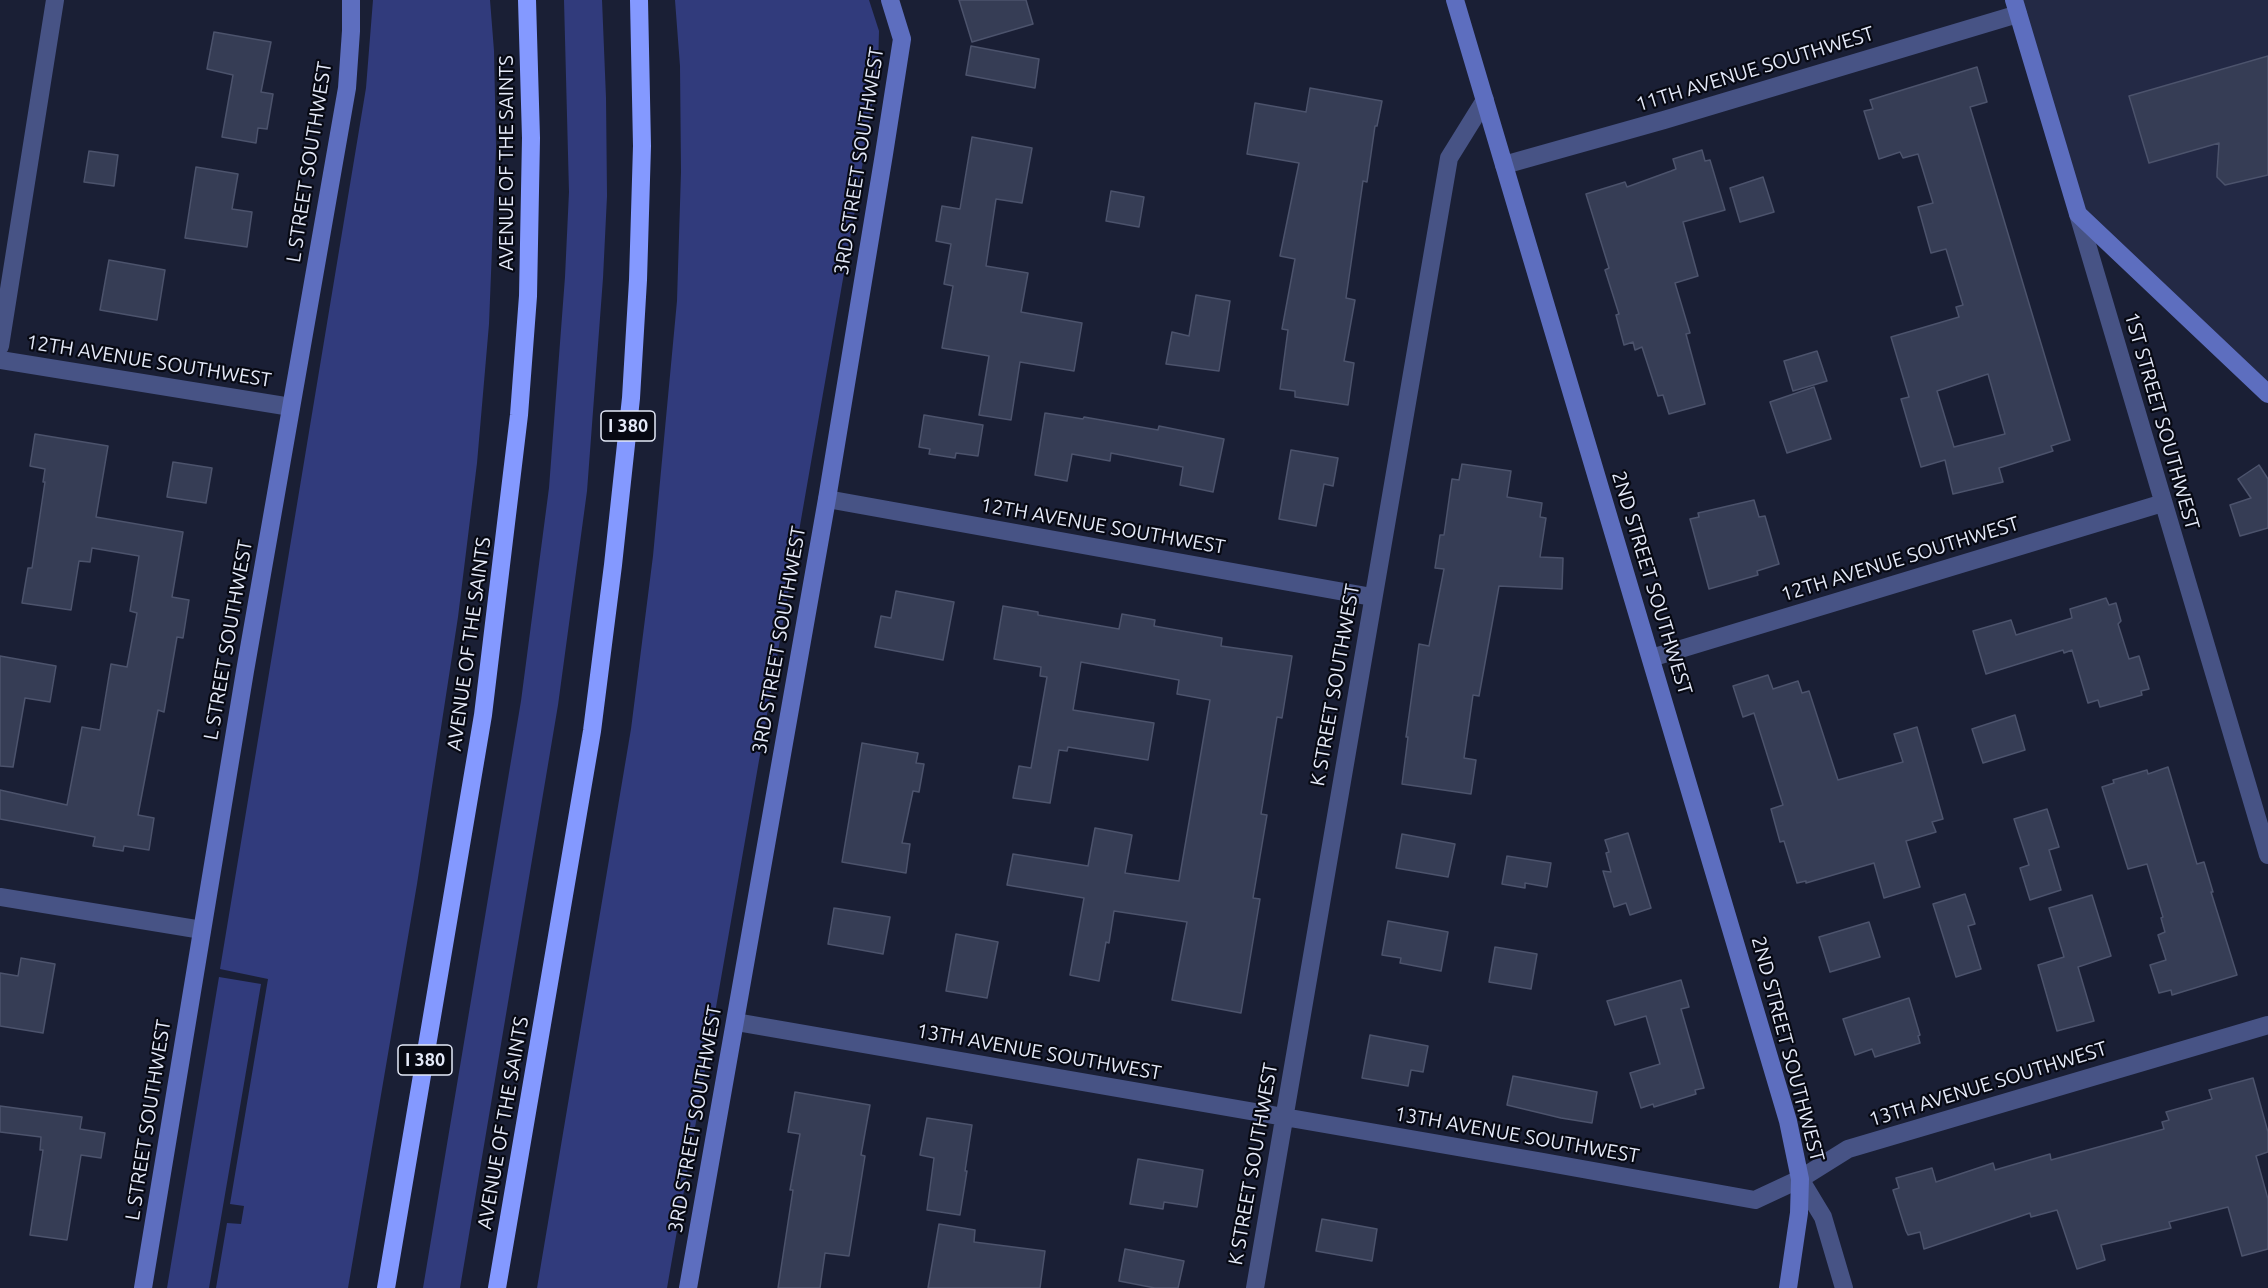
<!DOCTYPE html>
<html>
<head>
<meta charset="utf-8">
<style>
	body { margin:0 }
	canvas { display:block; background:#1a1f35 }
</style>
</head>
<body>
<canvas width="2268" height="1288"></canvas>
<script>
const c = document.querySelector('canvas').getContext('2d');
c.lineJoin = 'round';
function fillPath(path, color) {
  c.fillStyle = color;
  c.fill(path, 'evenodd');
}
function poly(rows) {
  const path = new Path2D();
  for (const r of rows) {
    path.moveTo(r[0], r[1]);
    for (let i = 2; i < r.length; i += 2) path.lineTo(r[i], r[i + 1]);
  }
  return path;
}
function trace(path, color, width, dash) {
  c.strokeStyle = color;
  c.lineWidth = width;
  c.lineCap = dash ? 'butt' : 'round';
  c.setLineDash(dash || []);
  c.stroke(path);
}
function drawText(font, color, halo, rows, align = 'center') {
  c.font = font + ' Ubuntu,sans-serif';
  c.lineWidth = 4.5;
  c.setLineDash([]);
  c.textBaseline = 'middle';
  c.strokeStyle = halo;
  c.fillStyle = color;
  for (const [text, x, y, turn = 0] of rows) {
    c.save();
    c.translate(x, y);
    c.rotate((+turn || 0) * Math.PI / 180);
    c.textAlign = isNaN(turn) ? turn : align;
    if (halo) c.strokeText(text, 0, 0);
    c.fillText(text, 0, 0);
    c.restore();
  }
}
const built = poly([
	[2014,0,2268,0,2268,394,2078,214]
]);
const green = poly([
	[373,0,490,0,494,51,496,147,489,324,477,463,458,617,417,884,348,1288,216,1288,227,1223,241,1224,244,1206,230,1204,268,979,220,969,366,88],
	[564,0,602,0,606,98,607,196,603,278,587,491,558,705,460,1288,423,1288,521,701,549,488,565,277,569,192],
	[675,0,869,0,879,31,878,69,855,210,667,1288,537,1288,631,729,653,556,677,301,681,172,680,66],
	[219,977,261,984,209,1288,167,1288]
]);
const building = poly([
	[959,0,1026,0,1033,24,972,42,959,0],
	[214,32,271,42,261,92,273,94,267,129,258,128,256,143,222,137,233,75,207,69,214,32],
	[971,46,1039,59,1035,88,966,75,971,46],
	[2268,56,2268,175,2225,185,2217,177,2217,173,2219,143,2149,163,2129,96,2268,56],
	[1977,67,1987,102,1970,107,2070,440,2051,446,2053,451,1999,468,2003,482,1953,494,1945,460,1921,467,1901,399,1909,397,1891,337,1959,317,1956,307,1963,305,1946,249,1931,253,1918,207,1933,203,1918,154,1903,158,1900,152,1879,159,1864,111,1873,109,1870,100,1977,67],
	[1988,374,2005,434,1954,447,1937,391,1988,374],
	[1310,88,1382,101,1377,126,1375,126,1367,182,1363,181,1346,298,1355,300,1344,361,1354,363,1348,405,1295,397,1295,391,1280,389,1288,330,1282,329,1295,259,1280,256,1299,163,1247,154,1255,103,1306,112,1310,88],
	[972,137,1032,148,1022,203,996,199,986,266,1028,273,1021,312,1082,323,1074,371,1020,362,1011,420,979,415,989,356,942,348,953,286,944,284,951,244,936,241,942,206,960,209,972,137],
	[1702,150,1705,161,1710,160,1725,210,1683,222,1698,276,1675,283,1690,333,1686,334,1705,404,1669,414,1663,395,1658,396,1642,347,1635,350,1633,342,1624,345,1616,315,1619,314,1605,270,1609,268,1586,194,1625,182,1627,187,1671,171,1676,169,1673,159,1702,150],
	[89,151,118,155,114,186,84,182,89,151],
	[196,167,238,174,232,209,252,212,247,247,185,238,196,167],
	[1763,177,1774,212,1740,222,1730,188,1763,177],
	[1111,191,1144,197,1139,227,1106,221,1111,191],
	[109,260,165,270,157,320,100,310,109,260],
	[1196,295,1230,301,1219,371,1166,364,1172,332,1189,336,1196,295],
	[1817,351,1827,381,1793,391,1784,361,1817,351],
	[1814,387,1831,439,1787,453,1770,402,1814,387],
	[1045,413,1083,419,1084,417,1158,430,1159,426,1224,439,1213,492,1180,485,1183,467,1111,453,1110,461,1072,454,1067,481,1035,475,1045,413],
	[924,415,983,425,978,456,956,453,955,458,929,454,930,449,919,447,924,415],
	[35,434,108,446,96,517,183,532,172,597,189,600,183,638,177,637,164,712,158,710,138,815,154,818,149,850,124,846,123,851,93,846,95,837,0,819,0,790,67,805,82,727,100,730,111,664,127,667,137,613,130,611,139,556,92,548,90,562,79,561,71,610,22,603,28,568,32,568,45,482,43,482,45,469,30,466,35,434],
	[1291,450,1338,458,1333,486,1324,484,1316,526,1279,519,1291,450],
	[173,462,212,468,206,503,167,497,173,462],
	[1462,464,1511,471,1507,497,1542,503,1540,517,1546,518,1540,557,1563,558,1562,589,1499,586,1479,696,1473,695,1464,758,1476,760,1471,794,1402,784,1408,737,1406,737,1419,644,1429,646,1444,569,1435,568,1440,535,1444,535,1452,479,1459,480,1462,464],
	[2259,465,2268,479,2268,528,2240,536,2230,505,2251,498,2238,479,2259,465],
	[1754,500,1759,517,1765,516,1779,564,1757,571,1758,575,1709,589,1690,519,1699,517,1698,513,1754,500],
	[896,591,954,602,943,660,875,647,881,616,891,618,896,591],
	[2106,598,2109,605,2116,603,2121,621,2118,624,2129,659,2139,656,2149,689,2141,691,2142,695,2100,707,2098,700,2088,703,2072,650,2064,653,2063,650,1986,674,1973,631,2011,620,2016,635,2072,618,2070,609,2106,598],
	[1003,606,1038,612,1038,615,1119,629,1122,614,1155,620,1154,626,1222,638,1221,646,1292,656,1282,718,1277,717,1261,814,1267,815,1253,898,1260,899,1241,1013,1172,1000,1187,922,1114,911,1109,943,1106,942,1099,981,1070,975,1084,898,1007,885,1013,854,1088,866,1095,828,1132,835,1125,873,1179,881,1210,700,1177,694,1179,680,1081,662,1073,710,1154,723,1148,760,1068,747,1067,751,1059,750,1050,803,1013,798,1019,766,1031,768,1047,677,1040,676,1041,667,994,659,1003,606],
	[0,656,56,666,50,702,25,698,13,767,0,766,0,656],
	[1768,675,1773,689,1798,681,1802,693,1809,691,1838,780,1903,762,1894,734,1917,727,1943,819,1932,822,1936,832,1906,841,1920,887,1884,898,1874,863,1806,883,1806,881,1797,883,1784,841,1780,842,1771,809,1783,805,1754,713,1743,717,1733,686,1768,675],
	[2015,715,2025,750,1983,763,1972,729,2015,715],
	[862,743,918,753,916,763,924,764,919,792,913,791,902,843,910,844,906,873,842,862,862,743],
	[2168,767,2197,864,2204,862,2213,892,2211,892,2237,975,2172,995,2171,990,2159,993,2150,965,2166,960,2158,935,2165,932,2161,918,2163,917,2147,864,2128,869,2102,787,2114,783,2113,780,2147,770,2148,774,2168,767],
	[2047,809,2059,847,2049,850,2061,890,2030,900,2020,868,2029,865,2014,819,2047,809],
	[1628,833,1651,908,1630,915,1626,903,1614,907,1603,871,1611,872,1606,853,1609,852,1605,840,1628,833],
	[1402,834,1455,844,1448,877,1396,868,1402,834],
	[1507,856,1551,863,1547,887,1525,883,1525,888,1502,884,1507,856],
	[1965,894,1975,924,1968,926,1981,969,1956,977,1933,904,1965,894],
	[2092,895,2111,956,2078,967,2094,1021,2057,1031,2038,965,2064,957,2049,908,2092,895],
	[834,908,890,917,883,954,828,944,834,908],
	[1388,921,1448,932,1441,971,1400,963,1401,958,1382,955,1388,921],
	[1869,922,1880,957,1830,972,1819,937,1869,922],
	[956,934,998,942,987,998,946,991,956,934],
	[1495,947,1537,954,1531,989,1489,982,1495,947],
	[21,958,55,964,43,1033,0,1026,0,973,18,976,21,958],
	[1681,980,1689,1007,1681,1009,1704,1088,1695,1090,1696,1094,1654,1107,1653,1104,1641,1108,1630,1073,1660,1064,1646,1016,1615,1025,1607,1001,1681,980],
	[1909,998,1920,1035,1918,1036,1920,1043,1875,1057,1872,1049,1855,1055,1843,1019,1909,998],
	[1370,1035,1428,1046,1423,1072,1411,1070,1408,1086,1362,1078,1370,1035],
	[1513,1076,1597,1092,1592,1123,1561,1118,1507,1105,1513,1076],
	[2253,1078,2268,1132,2268,1152,2256,1156,2268,1199,2268,1249,2242,1256,2228,1207,2169,1222,2171,1228,2101,1245,2105,1260,2077,1269,2057,1210,2031,1217,2030,1213,1924,1249,1920,1232,1908,1235,1906,1231,1893,1190,1899,1188,1896,1178,1932,1168,1936,1182,1993,1163,1995,1170,2050,1154,2051,1160,2164,1129,2162,1122,2169,1120,2166,1112,2212,1099,2209,1090,2253,1078],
	[795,1092,870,1105,861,1155,865,1156,849,1256,825,1253,820,1288,778,1288,793,1190,790,1190,800,1134,788,1132,795,1092],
	[0,1106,82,1117,80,1129,105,1133,101,1158,81,1155,67,1240,30,1235,43,1150,40,1150,41,1137,0,1132,0,1106],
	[927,1118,972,1125,965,1171,967,1171,960,1215,927,1210,934,1158,920,1155,927,1118],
	[1138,1159,1203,1170,1197,1207,1164,1202,1163,1209,1130,1204,1138,1159],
	[1322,1219,1377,1229,1372,1261,1316,1251,1322,1219],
	[939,1224,975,1230,974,1242,1045,1251,1040,1288,928,1288,939,1224],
	[1125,1249,1184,1261,1178,1288,1155,1288,1119,1281,1125,1249]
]);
const street = poly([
	[1504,165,1664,120,2018,14],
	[2078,214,2268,855],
	[0,346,55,0],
	[0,360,291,407],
	[827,499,1372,597],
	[1651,658,2163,503],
	[0,897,202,930],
	[736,1022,1538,1161,1755,1200,1800,1179,1848,1149,2268,1025],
	[1800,1179,1823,1217,1844,1288],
	[1255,1288,1449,158,1485,100]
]);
const secondary = poly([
	[1455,0,1788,1121,1800,1179,1799,1213,1788,1288],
	[2014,0,2078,214,2268,394],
	[143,1288,245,671,347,88,351,31,351,0],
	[688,1288,827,499,884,154,902,39,890,0]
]);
const highway = poly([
	[386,1288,483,715,519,415,528,296,531,138,527,0],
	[497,1288,592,731,613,565,631,398,638,280,642,146,639,0]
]);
const shields = [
	[628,426,54],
	[425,1060,54]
];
const shieldNames = [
	["I 380",628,426],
	["I 380",425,1060]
];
const streetNames = [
	["11TH AVENUE SOUTHWEST",1755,69,-17],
	["3RD STREET SOUTHWEST",859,161,-81],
	["L STREET SOUTHWEST",309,162,-81],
	["AVENUE OF THE SAINTS",506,163,-90],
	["12TH AVENUE SOUTHWEST",149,361,9],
	["1ST STREET SOUTHWEST",2162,421,74],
	["12TH AVENUE SOUTHWEST",1103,526,10],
	["12TH AVENUE SOUTHWEST",1900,559,-17],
	["2ND STREET SOUTHWEST",1652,583,73],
	["L STREET SOUTHWEST",228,640,-80],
	["3RD STREET SOUTHWEST",779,640,-80],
	["AVENUE OF THE SAINTS",469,644,-82],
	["K STREET SOUTHWEST",1335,685,-80],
	["2ND STREET SOUTHWEST",1788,1049,75],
	["13TH AVENUE SOUTHWEST",1039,1052,10],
	["13TH AVENUE SOUTHWEST",1988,1084,-17],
	["3RD STREET SOUTHWEST",695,1119,-80],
	["L STREET SOUTHWEST",148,1120,-81],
	["AVENUE OF THE SAINTS",503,1123,-80],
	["13TH AVENUE SOUTHWEST",1517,1135,10],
	["K STREET SOUTHWEST",1253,1164,-80]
];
fillPath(built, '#232945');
fillPath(green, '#313b7c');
fillPath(building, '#363d55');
trace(building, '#4c536c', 1.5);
trace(street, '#475385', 18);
trace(secondary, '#5d6ebf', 18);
trace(highway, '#8499ff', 18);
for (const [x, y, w] of shields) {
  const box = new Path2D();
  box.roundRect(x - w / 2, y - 15, w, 30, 4.5);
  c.fillStyle = '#070913';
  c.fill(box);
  trace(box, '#e5eaf9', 1.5);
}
drawText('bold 18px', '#e5eaf9', null, shieldNames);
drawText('20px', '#e5eaf9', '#070913', streetNames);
</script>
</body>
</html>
